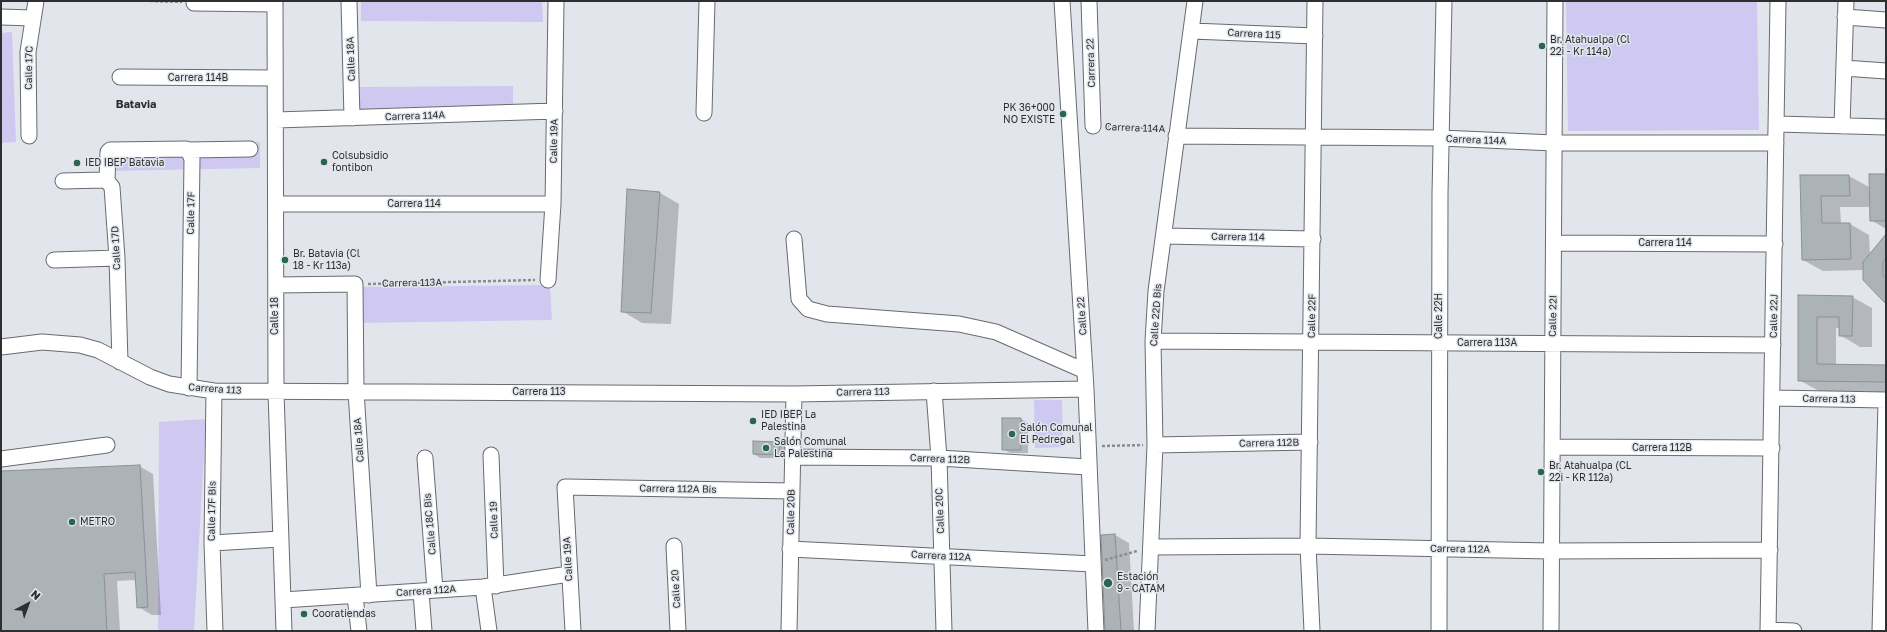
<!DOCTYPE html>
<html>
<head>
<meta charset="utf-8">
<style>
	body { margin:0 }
	#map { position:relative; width:1887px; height:632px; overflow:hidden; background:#e2e6ec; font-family:"Golos Text",sans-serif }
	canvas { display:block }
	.frame { position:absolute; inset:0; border:2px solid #2d2f31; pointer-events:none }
	.north { position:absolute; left:8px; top:584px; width:40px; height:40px; -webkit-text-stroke:3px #e2e6ec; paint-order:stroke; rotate:41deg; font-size:11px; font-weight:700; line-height:16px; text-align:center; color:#2d2f31 }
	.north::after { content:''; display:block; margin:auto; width:14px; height:18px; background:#2d2f31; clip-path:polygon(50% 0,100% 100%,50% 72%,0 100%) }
</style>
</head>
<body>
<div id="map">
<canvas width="1887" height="632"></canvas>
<div class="frame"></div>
<div class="north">N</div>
</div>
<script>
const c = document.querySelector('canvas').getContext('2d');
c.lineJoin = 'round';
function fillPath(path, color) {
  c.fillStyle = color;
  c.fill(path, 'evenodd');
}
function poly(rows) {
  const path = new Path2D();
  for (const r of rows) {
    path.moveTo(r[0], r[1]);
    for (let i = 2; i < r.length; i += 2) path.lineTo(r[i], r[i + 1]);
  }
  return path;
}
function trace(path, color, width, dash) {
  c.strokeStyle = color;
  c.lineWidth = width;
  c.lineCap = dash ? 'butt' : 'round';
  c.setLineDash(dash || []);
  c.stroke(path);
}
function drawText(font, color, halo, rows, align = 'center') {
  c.font = font + ' "Golos Text",sans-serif';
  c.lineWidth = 3;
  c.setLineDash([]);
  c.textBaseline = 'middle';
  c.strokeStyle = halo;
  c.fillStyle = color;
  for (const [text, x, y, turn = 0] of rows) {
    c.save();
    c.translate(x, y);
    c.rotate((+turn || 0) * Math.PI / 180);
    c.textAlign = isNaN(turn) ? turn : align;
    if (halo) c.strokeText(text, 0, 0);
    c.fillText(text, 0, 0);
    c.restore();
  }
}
const green = poly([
	[361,1,542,1,543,22,361,21],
	[1566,1,1757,1,1759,130,1568,131],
	[12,32,16,142,1,143,1,33],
	[513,86,513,106,360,111,359,87],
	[260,142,260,168,113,171,112,145],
	[550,285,552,320,357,323,359,287],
	[1034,400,1062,400,1063,447,1035,448],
	[206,419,194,631,158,631,159,422]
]);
const shadow = poly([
	[1801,176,1849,176,1869,187,1869,207,1840,207,1841,224,1850,224,1869,235,1870,255,1886,236,1886,302,1864,270,1823,271,1803,260],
	[1886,176,1886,229,1871,220],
	[660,193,679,204,671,324,642,323,622,311],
	[1799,296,1852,297,1872,308,1872,347,1860,347,1840,335,1840,328,1836,328,1836,366,1886,366,1886,392,1819,391,1799,380],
	[1021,419,1028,423,1028,453,1010,453,1003,449],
	[780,443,787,447,786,458,760,458,754,454],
	[139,466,153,474,161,615,152,615,138,607,136,580,117,581,120,631,1,631,1,472],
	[1115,535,1129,543,1134,631,1106,631]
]);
const building = poly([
	[1869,174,1886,174,1886,221,1870,221,1869,174],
	[1800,175,1849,175,1850,196,1821,196,1822,223,1850,223,1851,259,1802,260,1800,175],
	[627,189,660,192,651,313,621,312,627,189],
	[1886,234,1886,258,1883,262,1883,275,1886,279,1886,304,1863,280,1863,262,1886,234],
	[1798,295,1853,296,1852,336,1839,336,1839,317,1817,317,1817,364,1886,365,1886,382,1798,381,1798,295],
	[1002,418,1021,418,1021,450,1002,450,1002,418],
	[753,441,780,442,780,455,753,454,753,441],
	[140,465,148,607,137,608,135,572,104,574,107,631,1,631,1,471,140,465],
	[1115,534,1121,631,1105,631,1101,535,1115,534]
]);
const path = poly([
	[150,1,182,2],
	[1106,126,1165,129],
	[368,284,535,280],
	[1102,446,1143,445],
	[1105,560,1137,551]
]);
const minor = poly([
	[275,1,276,392,284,631],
	[349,1,352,118],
	[1062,1,1086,389,1096,631],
	[1089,1,1093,126],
	[194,3,275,4],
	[1,17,33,18],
	[1845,17,1886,20],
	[1192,31,1315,36],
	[1844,68,1886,71],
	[120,77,275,78],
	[704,113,707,1],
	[276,120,555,111],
	[1777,124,1886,127],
	[1842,126,1846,1],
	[29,136,28,52,36,1],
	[1176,136,1441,138,1554,143,1776,143],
	[188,150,250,149],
	[63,181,103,180,107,181,112,187,117,258,120,362],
	[107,181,108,152,110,150,186,149,188,150,192,159,189,388],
	[276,204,553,204],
	[1164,236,1313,239],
	[794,239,799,299,808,309,827,314,959,324,996,332,1085,371],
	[1555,243,1775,244],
	[54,260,117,258],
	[548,280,553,204,556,1],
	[276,285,355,284,356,391,369,595],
	[1153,341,1773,345],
	[1,347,42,342,80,345,98,350,150,377,169,384,214,391,794,394,1086,389],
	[214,391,212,543,215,631],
	[934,391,939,458,944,631],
	[1773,398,1886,400],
	[1155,445,1310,442],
	[1552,447,1772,448],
	[491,455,496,586],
	[792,457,939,458,1088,467],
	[425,458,435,590],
	[1,459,107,445],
	[212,543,280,539],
	[674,546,678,631],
	[1151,547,1308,546,1550,551,1770,550],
	[790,549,1093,564],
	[483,587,489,631],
	[421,592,424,631],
	[355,596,359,631],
	[283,600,483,587,569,574],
	[1768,630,1794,631],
	[573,631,565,487,792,491],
	[789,631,794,394],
	[1147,631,1155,445,1153,341,1156,291,1195,1],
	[1312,631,1308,546,1315,1],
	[1439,631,1440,194,1444,1],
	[1551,631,1555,1],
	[1768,631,1778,1],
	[1880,631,1886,403]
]);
const markers = [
	[1542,46,4,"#2a654e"],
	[1063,114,4,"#2a654e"],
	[324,162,4,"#2a654e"],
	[77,163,4,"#2a654e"],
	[285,260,4,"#2a654e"],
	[753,421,4,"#2a654e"],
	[1012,434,4,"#2a654e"],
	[766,448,4,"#2a654e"],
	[1541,472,4,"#2a654e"],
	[72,522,4,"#2a654e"],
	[1108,583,5,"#2a654e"],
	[304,614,4,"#2a654e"]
];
const streetNames = [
	["Carrera 115",1254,34,3],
	["Calle 18A",351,59,-92],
	["Carrera 22",1091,63,-92],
	["Calle 17C",29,68,-89],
	["Carrera 114B",198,78],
	["Carrera 114A",415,116,-2],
	["Carrera 114A",1135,128,2],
	["Carrera 114A",1476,140,2],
	["Calle 19A",554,141,-89],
	["Carrera 114",414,204],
	["Calle 17F",191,213,-89],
	["Carrera 114",1238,237,1],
	["Carrera 114",1665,243],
	["Calle 17D",116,248,-93],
	["Carrera 113A",412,283,-1],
	["Calle 22D Bis",1156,315,-86],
	["Calle 18",275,316,-90],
	["Calle 22",1082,316,-94],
	["Calle 22F",1312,316,-89],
	["Calle 22H",1439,316,-90],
	["Calle 22I",1553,316,-89],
	["Calle 22J",1774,316,-89],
	["Carrera 113A",1487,343],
	["Carrera 113",215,389,4],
	["Carrera 113",539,392],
	["Carrera 113",863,392,-1],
	["Carrera 113",1829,399,1],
	["Calle 18A",359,440,-94],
	["Carrera 112B",1269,443,-1],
	["Carrera 112B",1662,448],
	["Carrera 112B",940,459,2],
	["Carrera 112A Bis",678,489,1],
	["Calle 17F Bis",212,511,-89],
	["Calle 20C",940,511,-92],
	["Calle 20B",791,512,-89],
	["Calle 19",494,520,-92],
	["Calle 18C Bis",430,524,-95],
	["Carrera 112A",1460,549,1],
	["Carrera 112A",941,556,3],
	["Calle 19A",568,559,-93],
	["Calle 20",676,589,-93],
	["Carrera 112A",426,591,-4]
];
const poiNames = [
	["Br. Atahualpa (Cl",1550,40],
	["22i - Kr 114a)",1550,52],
	["PK 36+000",1055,108,"right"],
	["NO EXISTE",1055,120,"right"],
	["Colsubsidio",332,156],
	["fontibon",332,168],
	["IED IBEP Batavia",85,163],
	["Br. Batavia (Cl",293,254],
	["18 - Kr 113a)",293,266],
	["IED IBEP La",761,415],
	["Palestina",761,427],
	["Salón Comunal",1020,428],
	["El Pedregal",1020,440],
	["Salón Comunal",774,442],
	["La Palestina",774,454],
	["Br. Atahualpa (CL",1549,466],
	["22i - KR 112a)",1549,478],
	["METRO",80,522],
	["Estación",1117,577],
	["9 - CATAM",1117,589],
	["Cooratiendas",312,614]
];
const neighbourhoodNames = [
	["Batavia",136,105]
];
fillPath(green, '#cfc9f1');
fillPath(shadow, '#0003');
fillPath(building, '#acb3b7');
trace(building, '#8a9195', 1);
trace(minor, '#676b70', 17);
trace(path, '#888b8f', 2.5, [3, 2]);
trace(minor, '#fff', 15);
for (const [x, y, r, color] of markers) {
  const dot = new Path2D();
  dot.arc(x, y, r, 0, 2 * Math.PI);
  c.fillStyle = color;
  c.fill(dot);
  trace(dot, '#e2e6ec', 1.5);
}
drawText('10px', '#2d2f31', '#e2e6ec', streetNames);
drawText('10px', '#2d2f31', '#e2e6ec', poiNames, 'left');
drawText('bold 11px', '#2b2e33', '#e2e6ec', neighbourhoodNames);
</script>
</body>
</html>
